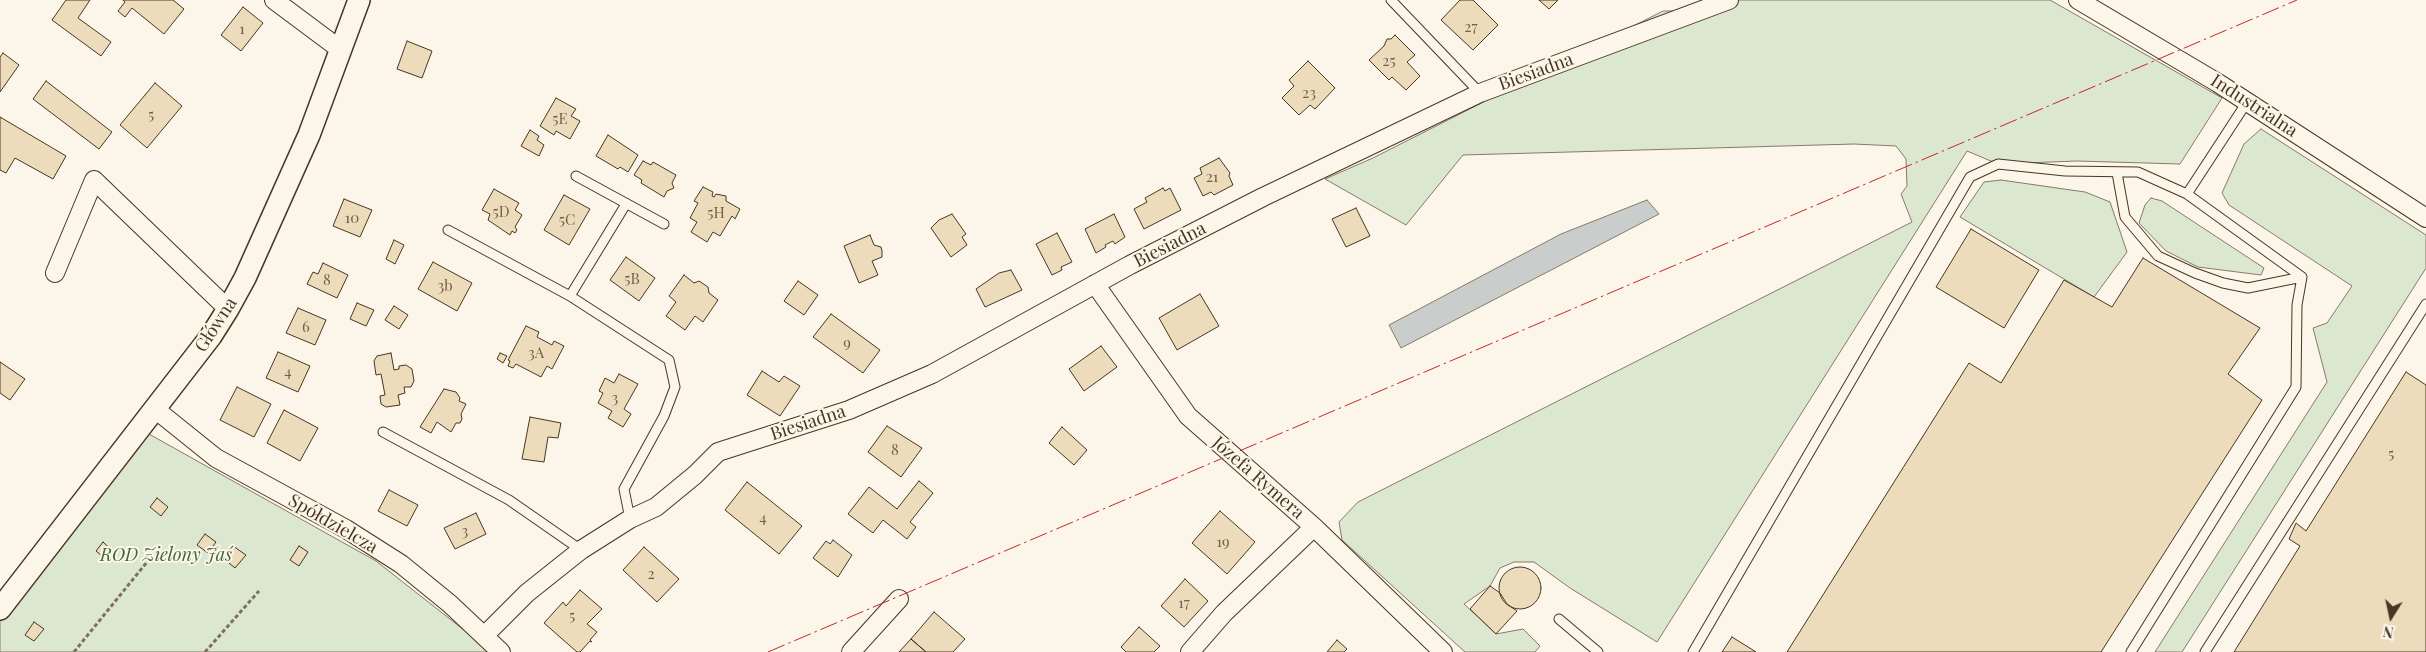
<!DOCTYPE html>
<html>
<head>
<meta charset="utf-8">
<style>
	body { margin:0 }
	#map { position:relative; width:2426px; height:652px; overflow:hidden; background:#fbf6e9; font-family:"Playfair Display",serif }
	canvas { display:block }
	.north { position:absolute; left:2366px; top:592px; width:50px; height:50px; -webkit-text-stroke:4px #fbf6e9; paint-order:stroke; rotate:190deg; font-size:14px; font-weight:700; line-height:20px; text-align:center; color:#4a3520 }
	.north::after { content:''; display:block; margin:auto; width:18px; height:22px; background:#4a3520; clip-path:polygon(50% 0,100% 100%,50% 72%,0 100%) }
</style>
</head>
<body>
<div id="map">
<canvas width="2426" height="652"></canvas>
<div class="north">N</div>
</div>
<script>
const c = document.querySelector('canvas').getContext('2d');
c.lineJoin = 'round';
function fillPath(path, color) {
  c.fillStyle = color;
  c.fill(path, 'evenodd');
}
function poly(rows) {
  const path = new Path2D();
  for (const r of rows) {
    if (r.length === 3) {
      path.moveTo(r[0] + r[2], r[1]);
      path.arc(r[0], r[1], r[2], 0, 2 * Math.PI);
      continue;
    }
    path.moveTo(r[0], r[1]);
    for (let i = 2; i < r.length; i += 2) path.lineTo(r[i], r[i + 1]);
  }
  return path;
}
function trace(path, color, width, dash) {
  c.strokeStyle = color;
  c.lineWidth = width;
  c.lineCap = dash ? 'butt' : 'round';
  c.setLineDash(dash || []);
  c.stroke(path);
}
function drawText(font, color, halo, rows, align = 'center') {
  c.font = font + ' "Playfair Display",serif';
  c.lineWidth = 4;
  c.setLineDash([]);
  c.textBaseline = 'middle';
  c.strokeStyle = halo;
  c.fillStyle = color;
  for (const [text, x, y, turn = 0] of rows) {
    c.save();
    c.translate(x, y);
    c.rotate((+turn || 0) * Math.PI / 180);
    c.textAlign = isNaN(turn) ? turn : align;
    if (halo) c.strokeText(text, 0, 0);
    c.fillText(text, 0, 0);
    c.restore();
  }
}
const green = poly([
	[1724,0,2050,0,2222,98,2180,164,2077,161,1998,164,1967,151,1657,642,1570,588,1534,562,1514,562,1500,568,1490,586,1464,604,1496,634,1523,629,1540,646,1535,652,1465,652,1342,540,1339,522,1358,502,1912,222,1901,194,1907,186,1906,159,1896,146,1854,144,1463,155,1406,225,1325,179,1373,158,1663,11,1681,11,1724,0],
	[2261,129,2426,235,2426,268,2182,652,2155,652,2327,382,2313,328,2327,323,2352,286,2229,205,2222,193,2244,144,2261,129],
	[2001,180,2085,192,2110,202,2127,252,2094,297,1960,217,1984,182,2001,180],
	[2151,198,2162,201,2264,268,2261,275,2198,267,2166,251,2139,223,2145,205,2151,198],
	[140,429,376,561,492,652,0,652,0,609,140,429]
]);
const water = poly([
	[1647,200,1659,214,1401,348,1389,325,1561,234,1647,200]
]);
const building = poly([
	[66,0,90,0,78,18,111,42,101,56,52,20,66,0],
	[123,0,173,0,184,9,164,34,132,8,125,17,118,11,125,2,123,0],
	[1460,0,1473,0,1498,25,1473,50,1441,20,1460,0],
	[1539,0,1558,0,1549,9,1539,0],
	[243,7,263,23,241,51,221,35,243,7],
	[1395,35,1415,55,1407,62,1420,76,1406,90,1392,77,1389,80,1369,60,1384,46,1387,39,1391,39,1395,35],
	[407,41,432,51,422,78,397,69,407,41],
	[3,53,19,65,0,92,0,57,3,53],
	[1308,61,1335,88,1315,109,1310,105,1299,115,1282,98,1294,86,1289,80,1308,61],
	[46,81,112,132,99,149,33,99,46,81],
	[155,83,182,106,147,148,120,125,155,83],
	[556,98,576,109,571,116,580,121,570,139,556,131,554,135,540,126,556,98],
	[0,117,66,156,53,179,15,158,6,173,0,170,0,117],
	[530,130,539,136,537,140,544,145,539,156,521,146,530,130],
	[608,135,638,155,628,172,620,167,618,169,596,156,608,135],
	[1219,158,1230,173,1229,176,1233,185,1214,195,1211,192,1203,196,1194,178,1202,174,1200,168,1219,158],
	[643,161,651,165,653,162,676,175,672,183,674,188,667,191,664,197,641,183,642,180,634,175,643,161],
	[703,187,713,192,712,196,714,197,716,194,726,196,726,201,740,209,735,219,732,216,720,236,713,232,707,242,691,232,697,222,690,218,698,203,694,201,703,187],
	[1163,188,1165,191,1170,188,1181,210,1144,229,1134,209,1147,202,1145,198,1163,188],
	[494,189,519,203,515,210,522,215,515,227,517,230,515,233,512,231,510,235,488,220,490,214,482,210,494,189],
	[564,195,590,209,569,245,544,230,564,195],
	[344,199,372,210,360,237,333,226,344,199],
	[1356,208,1370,236,1346,247,1332,219,1356,208],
	[952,214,966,234,962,237,967,245,951,257,931,228,939,220,952,214],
	[1114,214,1125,237,1115,244,1113,241,1105,245,1106,247,1096,253,1085,229,1114,214],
	[1971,229,2039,270,2004,328,1936,287,1971,229],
	[1057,233,1072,262,1061,267,1062,270,1052,275,1036,244,1057,233],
	[870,235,874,245,881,247,882,251,882,257,872,261,878,275,859,283,844,246,870,235],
	[394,240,404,245,395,264,386,259,394,240],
	[626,257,655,278,639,301,610,280,626,257],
	[2143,258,2260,328,2228,374,2262,400,2101,652,1787,652,1969,363,2001,383,2064,280,2112,307,2143,258],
	[433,262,472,283,457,311,418,289,433,262],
	[323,263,348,275,337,298,307,284,313,272,318,274,323,263],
	[1011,270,1022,290,985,307,976,289,999,273,1011,270],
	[684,275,694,283,699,281,708,287,709,293,718,300,703,322,695,316,685,330,666,316,676,302,669,296,684,275],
	[798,281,818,295,804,315,784,301,798,281],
	[1200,294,1219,326,1177,350,1159,318,1200,294],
	[357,303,374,310,366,326,350,319,357,303],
	[394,306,408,315,399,329,385,320,394,306],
	[298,308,326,320,315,345,286,333,298,308],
	[831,314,880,350,863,373,813,337,831,314],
	[526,326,539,332,537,337,552,345,554,341,564,346,552,369,547,366,541,377,516,364,513,368,508,366,510,361,508,360,526,326],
	[1101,346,1117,367,1084,391,1069,369,1101,346],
	[278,352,310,366,298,392,266,378,278,352],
	[391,353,394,370,399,369,399,366,406,365,412,369,414,381,411,387,404,387,405,393,398,395,400,405,386,407,381,404,380,396,385,395,381,374,376,375,374,361,377,356,391,353],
	[500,353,507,356,503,363,497,359,500,353],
	[0,362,25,379,10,400,0,393,0,362],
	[762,371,779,382,784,376,800,386,780,416,747,395,762,371],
	[2406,372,2426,385,2426,652,2234,652,2300,546,2289,539,2296,523,2306,531,2406,372],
	[619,374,638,384,624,409,631,414,623,427,608,418,612,411,598,403,603,393,599,391,605,378,614,383,619,374],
	[237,387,271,404,254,437,220,420,237,387],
	[444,389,456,392,460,398,459,401,466,404,461,414,462,419,460,423,456,423,451,432,437,422,431,433,420,427,444,389],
	[284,410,318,428,300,461,267,443,284,410],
	[530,417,561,423,558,438,548,437,544,462,522,459,530,417],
	[887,426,922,448,901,477,868,452,887,426],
	[1062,427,1087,450,1074,465,1049,443,1062,427],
	[919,481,933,493,910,522,916,527,907,539,883,520,873,533,848,514,869,487,897,509,919,481],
	[747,482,802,526,779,554,725,510,747,482],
	[389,490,418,505,407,526,378,511,389,490],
	[157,498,168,507,161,516,150,507,157,498],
	[1220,511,1255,542,1227,574,1192,543,1220,511],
	[476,513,486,534,455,549,444,528,476,513],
	[205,534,216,542,208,553,197,545,205,534],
	[833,540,852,555,838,577,813,558,826,541,830,544,833,540],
	[103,542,116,554,109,562,96,551,103,542],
	[233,546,246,555,235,568,223,558,233,546],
	[299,546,308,552,299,566,290,560,299,546],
	[644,547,679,579,657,602,623,570,644,547],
	[1520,588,21],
	[1185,579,1208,601,1184,627,1161,606,1185,579],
	[1490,586,1500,593,1507,604,1517,611,1496,634,1470,609,1490,586],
	[580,590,602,609,587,624,597,632,590,640,592,642,590,641,580,652,577,652,544,623,563,602,566,606,580,590],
	[934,612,965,639,953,652,926,652,911,639,934,612],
	[34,622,44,629,34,641,25,635,34,622],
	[1139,627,1160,646,1154,652,1126,652,1121,647,1139,627],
	[1732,637,1756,652,1722,652,1732,637],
	[911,639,926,652,899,652,911,639],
	[1337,640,1347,649,1344,652,1327,652,1337,640]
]);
const path = poly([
	[74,652,160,546],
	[205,652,259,591]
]);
const service = poly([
	[1391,0,1480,93],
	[2117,173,2125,217,2158,256,2195,273,2223,283,2248,288,2302,277],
	[576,176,664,224],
	[448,230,570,296,669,360,675,387,664,416,624,489,630,519],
	[570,296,626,204],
	[383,432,509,500,581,550],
	[1559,619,1598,652],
	[1693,652,1970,177,1998,164,2065,171,2138,172,2187,194],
	[2131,652,2296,387,2297,305,2302,277,2187,194,2247,102],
	[2205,652,2426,304]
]);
const minor = poly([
	[274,0,341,50],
	[2078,0,2218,83,2426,218],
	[55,273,94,180,228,309],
	[1095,284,1188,416,1314,527,1443,652],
	[155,409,216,458,346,529,401,564,450,604,501,652],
	[484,636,527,593,581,550,630,519,656,507,695,475,718,452,849,410,932,374,1130,265,1263,197,1480,93,1729,0],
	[851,652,899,599],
	[1190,652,1224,613,1314,527]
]);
const tertiary = poly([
	[0,609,211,336,228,309,245,278,309,135,359,0]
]);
const power = poly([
	[768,652,2297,0]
]);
const numberNames = [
	["27",1471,27],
	["1",242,29],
	["25",1389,61],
	["23",1309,93],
	["5",151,115],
	["5E",560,119],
	["21",1212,177],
	["5D",501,212],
	["5H",716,213],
	["10",352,218],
	["5C",567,220],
	["5B",632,279],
	["8",327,280],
	["3b",445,286],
	["6",306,327],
	["9",847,343],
	["3A",536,353],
	["4",288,372],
	["3",615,398],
	["8",895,450],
	["5",2391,454],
	["4",763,518],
	["3",465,531],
	["19",1223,542],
	["2",651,574],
	["17",1184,603],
	["5",572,616]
];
const streetNames = [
	["Biesiadna",1536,72,-20],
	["Industrialna",2254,106,33],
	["Biesiadna",1170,245,-27],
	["Główna",216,325,-57],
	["Biesiadna",808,423,-18],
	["Józefa Rymera",1258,478,41],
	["Spółdzielcza",333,524,30]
];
const parkNames = [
	["ROD Zielony Jaś",166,555]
];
fillPath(green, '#dce7d0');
trace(green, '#887966', 1);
fillPath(water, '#c9cecd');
trace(water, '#887966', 1);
fillPath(building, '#ecdcbc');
trace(building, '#4a3520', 1);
trace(service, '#4a3520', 11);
trace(minor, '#4a3520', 20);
trace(tertiary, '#4a3520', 24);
trace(path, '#7f6f5c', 3, [4, 2.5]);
trace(service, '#fbf6e9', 9);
trace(minor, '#fbf6e9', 18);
trace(tertiary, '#fbf6e9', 21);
trace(power, '#c62828', 1, [18, 4, 2.5, 4]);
drawText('15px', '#725f47', null, numberNames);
drawText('18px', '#4a3520', '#fbf6e9', streetNames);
drawText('italic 18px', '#436837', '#fbf6e9', parkNames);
</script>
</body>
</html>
